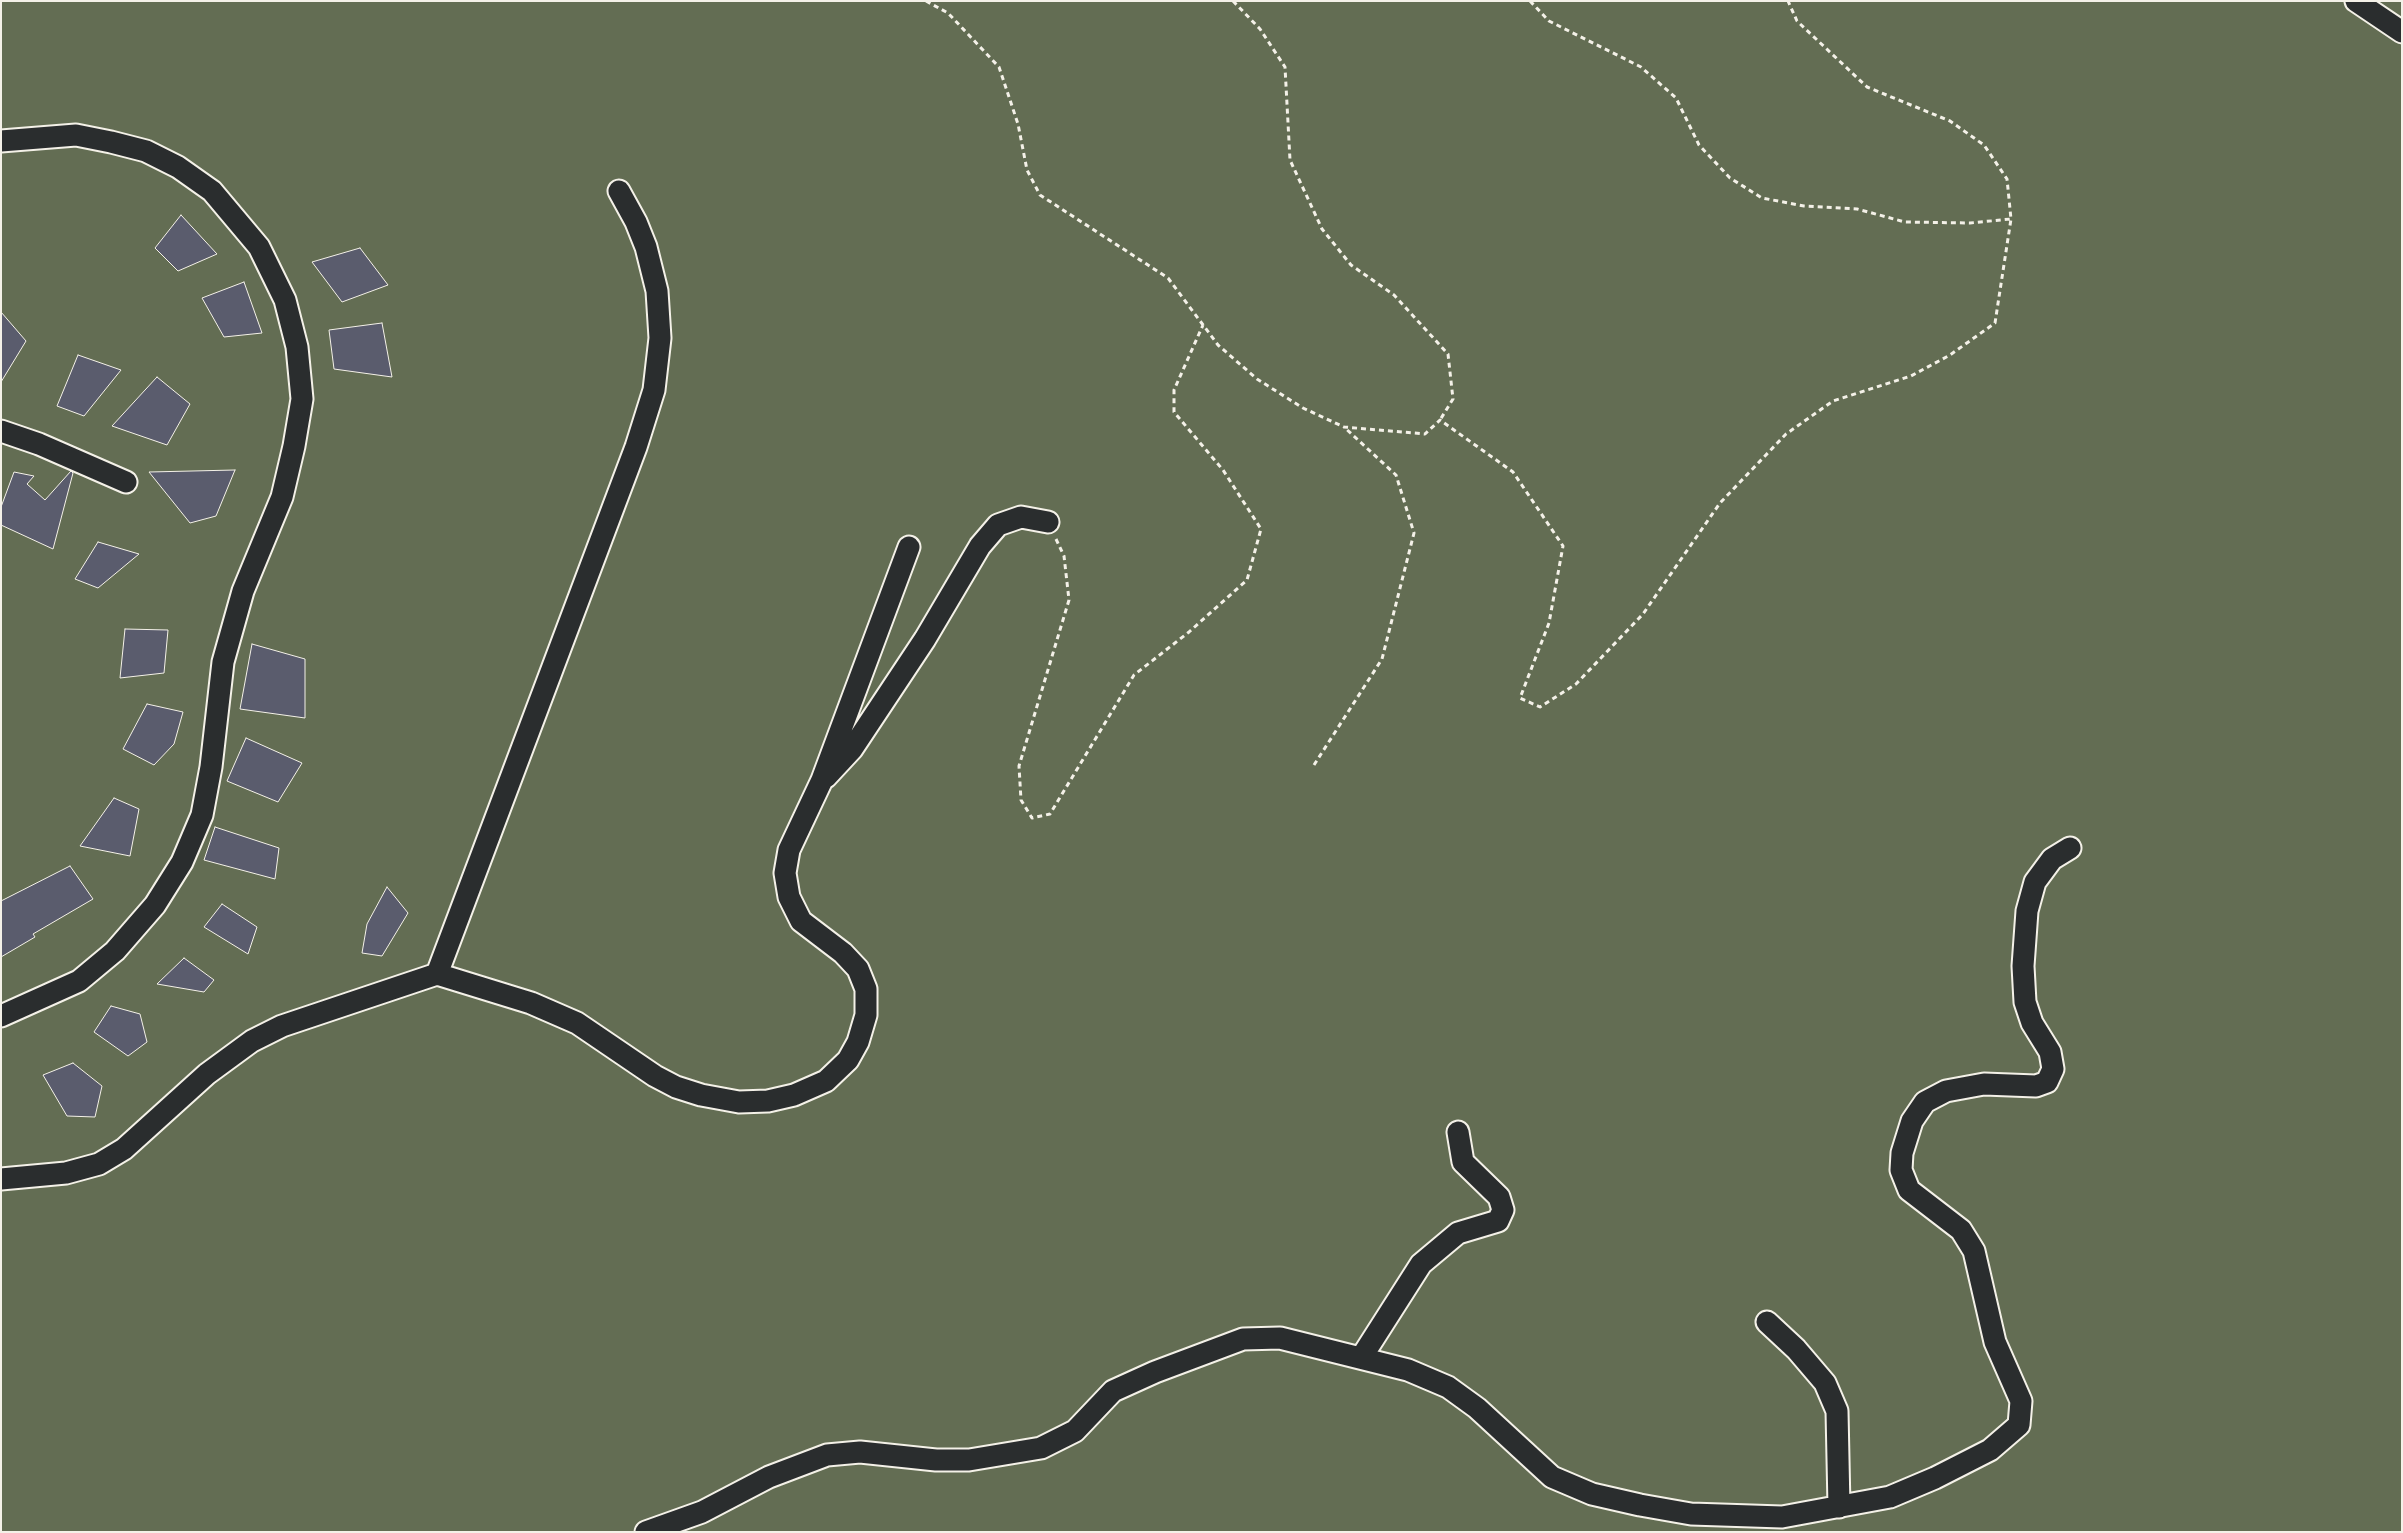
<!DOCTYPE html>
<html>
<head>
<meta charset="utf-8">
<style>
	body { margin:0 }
	#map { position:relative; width:2403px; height:1533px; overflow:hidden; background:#383b41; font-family:Sriracha,sans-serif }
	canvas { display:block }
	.frame { position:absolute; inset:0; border:2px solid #f4f1e8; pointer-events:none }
</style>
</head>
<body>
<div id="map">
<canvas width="2403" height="1533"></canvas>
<div class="frame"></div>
</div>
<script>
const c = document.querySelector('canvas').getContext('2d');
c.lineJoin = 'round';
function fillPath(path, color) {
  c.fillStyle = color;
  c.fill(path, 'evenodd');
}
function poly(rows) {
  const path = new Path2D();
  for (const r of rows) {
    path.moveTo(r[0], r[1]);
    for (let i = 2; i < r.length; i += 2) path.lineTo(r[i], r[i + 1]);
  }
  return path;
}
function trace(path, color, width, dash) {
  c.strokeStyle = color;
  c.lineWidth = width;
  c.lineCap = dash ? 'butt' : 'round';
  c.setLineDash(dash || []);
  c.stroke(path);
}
const green = poly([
	[1,1,2402,1,2402,1532,1,1532]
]);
const building = poly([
	[181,215,217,254,178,271,155,248,181,215],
	[360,248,388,285,342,302,312,262,360,248],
	[244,282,262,333,224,337,202,298,244,282],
	[1,312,26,341,1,382,1,312],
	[382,323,392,377,334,369,329,330,382,323],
	[78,355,121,370,84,416,57,406,78,355],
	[157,377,190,404,167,445,112,426,157,377],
	[235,470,216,516,190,523,149,472,235,470],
	[71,471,73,473,53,549,1,525,1,507,14,472,34,476,27,484,45,500,71,471],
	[98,542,139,554,98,588,75,579,98,542],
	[125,629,168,630,164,673,120,678,125,629],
	[252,644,305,659,305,718,240,709,252,644],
	[147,704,183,712,174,744,154,765,123,749,147,704],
	[246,738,302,763,278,802,227,781,246,738],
	[114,798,139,809,130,856,80,846,114,798],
	[215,827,279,848,275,879,204,860,215,827],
	[70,866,93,899,33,934,35,937,1,957,1,901,70,866],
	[387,887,408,913,382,956,362,953,367,924,387,887],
	[222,904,257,927,248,954,204,927,222,904],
	[184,958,214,980,204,992,157,984,184,958],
	[111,1006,140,1014,147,1042,128,1056,94,1032,111,1006],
	[73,1063,102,1086,95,1117,67,1116,43,1075,73,1063]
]);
const path = poly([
	[926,1,948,13,999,67,1018,124,1027,170,1040,195,1168,278,1218,345,1257,379,1303,408,1344,427,1425,434,1440,420,1513,472,1563,546,1549,623,1520,698,1540,707,1576,684,1643,614,1720,503,1786,434,1833,401,1911,376,1950,355,1995,323,2011,219,2007,179,1984,145,1950,121,1867,87,1797,21,1788,1],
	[1233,1,1260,29,1285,67,1290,160,1322,229,1351,265,1394,295,1448,354,1453,399,1440,420],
	[1530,1,1549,21,1641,67,1676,98,1699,145,1730,178,1762,198,1804,206,1857,209,1905,222,1970,223,2011,219],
	[1056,539,1064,556,1069,600,1019,766,1021,800,1032,818,1050,814,1134,675,1189,632,1247,580,1261,529,1223,470,1174,412,1174,390,1203,325],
	[1314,765,1382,659,1414,533,1396,475,1344,427]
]);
const minor = poly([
	[2356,1,2402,32],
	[1,141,76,135,111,142,146,151,178,167,212,191,259,247,285,300,297,347,302,399,294,446,282,497,243,591,223,662,211,767,202,815,182,862,155,905,115,951,79,981,1,1016],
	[1,431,39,444,126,482],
	[826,777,852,749,925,639,980,546,998,525,1021,517,1048,522],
	[437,974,636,447,654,390,660,338,657,291,646,247,636,222,619,191],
	[1,1179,66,1173,99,1164,124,1149,207,1074,252,1041,282,1026,437,974,531,1003,577,1023,655,1076,676,1087,701,1095,739,1102,768,1101,794,1095,826,1081,848,1060,858,1042,866,1015,866,989,858,969,843,953,801,921,789,897,785,873,789,850,822,780,909,547],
	[1767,1322,1796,1349,1825,1383,1837,1411,1839,1507],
	[1361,1358,1421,1264,1458,1233,1498,1221,1503,1210,1499,1197,1463,1162,1458,1132],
	[646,1532,702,1512,769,1477,827,1455,860,1452,936,1460,969,1460,1041,1448,1075,1431,1113,1391,1155,1372,1243,1339,1280,1338,1408,1370,1448,1387,1477,1408,1552,1477,1592,1494,1640,1505,1691,1514,1782,1517,1890,1497,1935,1478,1990,1450,2019,1425,2021,1401,1995,1342,1974,1251,1961,1230,1909,1190,1901,1170,1902,1153,1912,1121,1925,1102,1946,1091,1984,1084,2036,1086,2047,1082,2053,1069,2050,1052,2032,1023,2025,1002,2023,966,2027,911,2035,882,2052,859,2070,848]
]);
fillPath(green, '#636d53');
fillPath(building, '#5a5c6d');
trace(building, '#f4f1e8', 1);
trace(minor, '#f4f1e8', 25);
trace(path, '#f4f1e8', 3, [5, 4]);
trace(minor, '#2a2d2e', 21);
</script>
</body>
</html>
